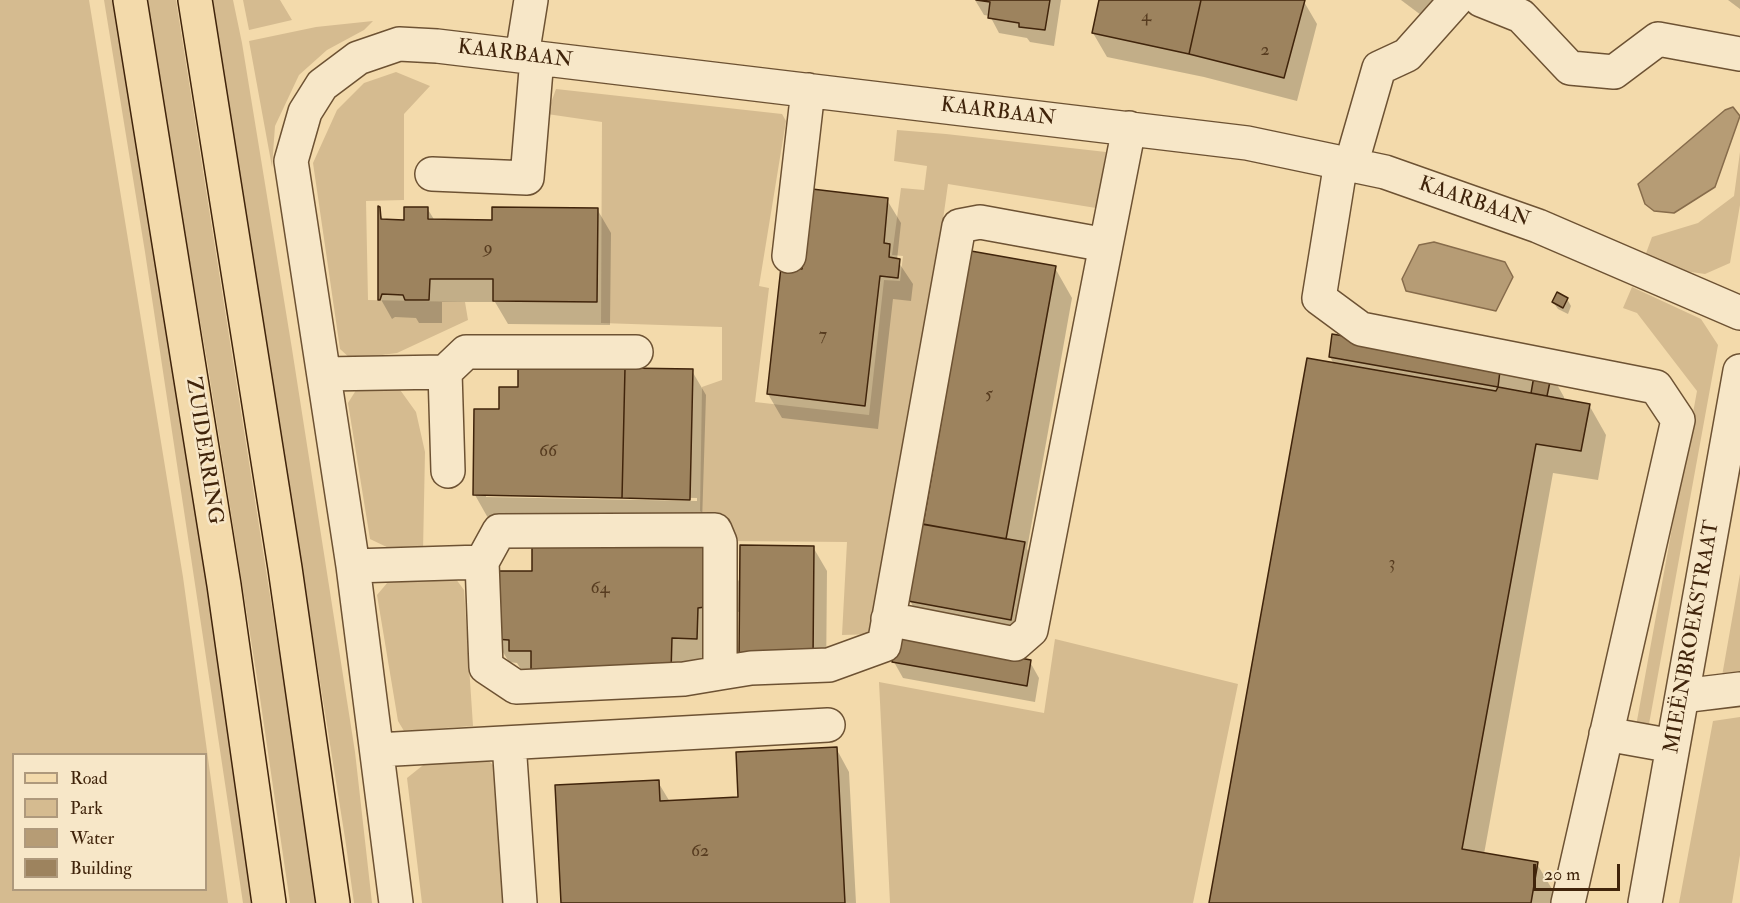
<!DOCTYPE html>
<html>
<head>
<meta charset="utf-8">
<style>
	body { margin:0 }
	#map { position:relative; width:1740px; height:903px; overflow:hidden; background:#f3daab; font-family:"IM FELL Double Pica",serif }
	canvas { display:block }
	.legend { position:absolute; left:12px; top:753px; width:195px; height:138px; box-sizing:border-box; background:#f7e7c8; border:2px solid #ae997c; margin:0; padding:8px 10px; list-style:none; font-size:18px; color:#40240b }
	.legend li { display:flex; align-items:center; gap:12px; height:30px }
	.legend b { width:30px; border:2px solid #ae997c }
	.scale { position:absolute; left:1533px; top:864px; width:87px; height:27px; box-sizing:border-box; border:3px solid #40240b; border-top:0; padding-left:8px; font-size:18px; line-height:21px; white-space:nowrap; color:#40240b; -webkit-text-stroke:4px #f7e7c8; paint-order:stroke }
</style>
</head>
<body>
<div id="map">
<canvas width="1740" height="903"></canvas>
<ul class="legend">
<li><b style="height:8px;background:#f3daab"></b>Road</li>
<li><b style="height:16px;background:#d5bb90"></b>Park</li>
<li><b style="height:16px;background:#b69c75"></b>Water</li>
<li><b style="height:16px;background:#9d835e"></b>Building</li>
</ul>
<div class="scale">20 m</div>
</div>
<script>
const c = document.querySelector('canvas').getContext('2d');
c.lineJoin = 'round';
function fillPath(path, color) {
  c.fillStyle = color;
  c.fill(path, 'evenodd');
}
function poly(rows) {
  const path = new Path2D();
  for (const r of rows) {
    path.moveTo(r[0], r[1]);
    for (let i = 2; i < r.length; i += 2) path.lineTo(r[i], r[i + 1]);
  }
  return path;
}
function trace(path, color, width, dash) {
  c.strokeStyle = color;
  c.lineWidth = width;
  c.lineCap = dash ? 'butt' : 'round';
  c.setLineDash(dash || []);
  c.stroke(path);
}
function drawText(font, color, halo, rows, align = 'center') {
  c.font = font + ' "IM FELL Double Pica",serif';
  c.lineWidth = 5;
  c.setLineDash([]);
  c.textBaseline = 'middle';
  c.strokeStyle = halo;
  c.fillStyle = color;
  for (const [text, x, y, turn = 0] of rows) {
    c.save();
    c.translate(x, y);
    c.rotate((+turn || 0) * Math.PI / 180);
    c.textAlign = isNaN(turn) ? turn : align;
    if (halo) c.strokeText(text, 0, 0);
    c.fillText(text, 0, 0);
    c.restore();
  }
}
const green = poly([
	[0,0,89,0,183,577,228,903,0,903],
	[14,754,206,754,206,890,14,890],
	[104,0,114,0,249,852,255,903,243,903,145,252],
	[145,0,176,0,290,722,316,903,290,903,259,691,208,367],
	[211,0,233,0,242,43,292,349,355,752,372,903,354,903,345,838],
	[243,0,280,0,292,20,249,30],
	[373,21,364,30,327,50,299,75,275,126,272,167,249,41,316,27],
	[396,72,430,86,404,114,404,200,366,201,368,300,465,302,468,320,397,353,351,359,340,349,313,163,337,110,364,83],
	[556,89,782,114,786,121,759,286,769,288,755,402,869,415,884,280,900,281,903,256,892,255,901,188,924,190,927,166,894,161,897,130,946,134,1106,152,1096,208,948,184,907,476,878,634,842,635,847,542,728,541,713,521,700,511,702,387,722,380,722,327,601,323,602,122,547,114],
	[1740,152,1740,205,1730,263,1705,274,1677,270,1645,256,1652,237,1698,223,1734,196],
	[1632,287,1701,319,1718,345,1649,724,1636,726,1697,391,1637,313,1623,308],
	[358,387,398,387,416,412,425,452,423,551,395,551,370,539,348,403],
	[450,571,464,590,473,726,404,731,398,721,377,595,393,576],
	[1740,574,1740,675,1722,676],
	[1055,639,1238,684,1193,903,890,903,879,682,1044,713],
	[1740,717,1740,855,1732,903,1679,903,1713,721],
	[483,755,495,767,503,903,422,903,407,778,432,758]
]);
const water = poly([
	[1733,107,1740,116,1715,187,1674,213,1654,211,1645,204,1638,184,1725,110,1733,107],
	[1434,242,1505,262,1513,277,1496,311,1406,291,1402,279,1419,245,1434,242]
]);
const shadow = poly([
	[975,0,1061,0,1054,46,1030,42,1027,38,999,33,990,16,984,15],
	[1101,0,1303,0,1317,24,1297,101,1204,77,1107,57,1093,33],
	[1401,0,1444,0,1429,21],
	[1728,0,1740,0,1740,9],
	[887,200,901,223,897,260,913,284,911,301,893,299,878,429,782,418,768,394,804,271],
	[427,208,435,221,493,221,597,209,611,233,610,325,508,324,495,302,442,302,442,323,419,323,416,318,395,317,392,319,379,296,380,214,384,221,406,221],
	[1055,268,1072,298,1027,549,1038,567,1024,643,924,625,910,601,926,526,924,523],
	[1567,299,1571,306,1568,314,1558,309,1553,302],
	[1330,357,1551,374,1564,397,1564,401,1589,405,1606,435,1598,480,1553,473,1484,854,1537,864,1555,894,1553,903,1211,903,1334,364],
	[550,368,692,371,706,395,702,523,488,518,475,495,500,410,519,388],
	[486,494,697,498,697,501,486,497],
	[813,547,827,571,826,682,754,681,741,612,732,612,736,576,741,585],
	[718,566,710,662,685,661,684,695,524,674,517,663,509,662,495,639],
	[894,662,1030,662,1039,678,1035,702,903,678],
	[836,748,849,772,856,903,562,903,658,782,670,802,740,799]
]);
const building = poly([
	[976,0,1050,0,1045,30,1019,27,1019,23,988,18,990,2,976,0],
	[1099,0,1201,0,1189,54,1092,33,1099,0],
	[1201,0,1305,0,1284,78,1189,54,1201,0],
	[812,189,888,198,884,243,890,244,889,257,900,259,898,278,880,276,865,406,767,394,781,267,802,269,812,189],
	[378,206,380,207,381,219,404,220,404,207,428,207,428,219,492,220,492,207,598,208,597,302,493,301,493,279,430,279,429,300,405,300,403,295,382,294,380,300,378,300,378,206],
	[971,251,1056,266,1006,539,923,524,971,251],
	[1557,292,1568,298,1563,308,1552,302,1557,292],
	[1332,334,1552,372,1547,396,1531,393,1534,376,1500,371,1498,387,1329,357,1332,334],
	[1307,358,1496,391,1498,387,1590,404,1581,451,1536,444,1462,849,1538,862,1531,903,1209,903,1307,358],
	[518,359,625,368,622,498,473,495,474,409,499,409,499,387,518,387,518,359],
	[625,368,693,369,690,500,622,498,625,368],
	[921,524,1025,542,1011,620,908,601,921,524],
	[532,539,706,540,705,607,698,608,697,639,672,638,671,672,531,672,531,651,509,651,509,640,494,639,494,571,532,571,532,539],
	[740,545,814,546,813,659,739,658,740,545],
	[897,636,1031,660,1027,686,892,662,897,636],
	[837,747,845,903,561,903,555,785,659,780,660,801,738,797,736,752,837,747]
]);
const minor = poly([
	[1481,0,1521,16,1570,68,1614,72,1658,39,1740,54],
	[522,56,531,0],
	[1341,162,1319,298,1361,329,1656,387,1678,420,1568,903],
	[1351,165,1379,68,1407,55,1456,0],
	[432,174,527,178,537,58],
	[789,256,808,90],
	[445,372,466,352,636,352],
	[324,374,445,372,448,471],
	[353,566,482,562,486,667,516,687,684,679,720,673,720,542,715,530,499,531,482,562],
	[888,619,1015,644,1031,630,1106,245],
	[720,673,751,668,829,665,884,645,959,226,980,222,1106,245,1129,128],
	[1682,696,1740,689],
	[1606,734,1673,746],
	[509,743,520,903],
	[377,750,828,725],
	[396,903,353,566,291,161,305,112,322,85,358,58,399,44,437,46,1247,143,1385,172,1538,226,1740,313],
	[1645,903,1740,371]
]);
const major = poly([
	[130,0,224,585,269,903],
	[195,0,285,568,333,903]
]);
const numberNames = [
	["4",1146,17],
	["2",1265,51],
	["9",488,249],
	["7",823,336],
	["5",989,395],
	["66",548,452],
	["3",1392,564],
	["64",600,589],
	["62",700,852]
];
const streetNames = [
	["KAARBAAN",515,55,7],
	["KAARBAAN",998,113,7],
	["KAARBAAN",1474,203,19],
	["ZUIDERRING",203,451,81],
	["MIEËNBROEKSTRAAT",1693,637,-80]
];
fillPath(green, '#d5bb90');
fillPath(water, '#b69c75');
trace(water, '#876c4b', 1.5);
fillPath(shadow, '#0003');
fillPath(building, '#9d835e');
trace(building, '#40240b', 1.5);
trace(minor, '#6d5233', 36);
trace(major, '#40240b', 36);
trace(minor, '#f7e7c8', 33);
trace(major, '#f3daab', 33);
drawText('18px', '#573c20', null, numberNames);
drawText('21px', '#40240b', '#f7e7c8', streetNames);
</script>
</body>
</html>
